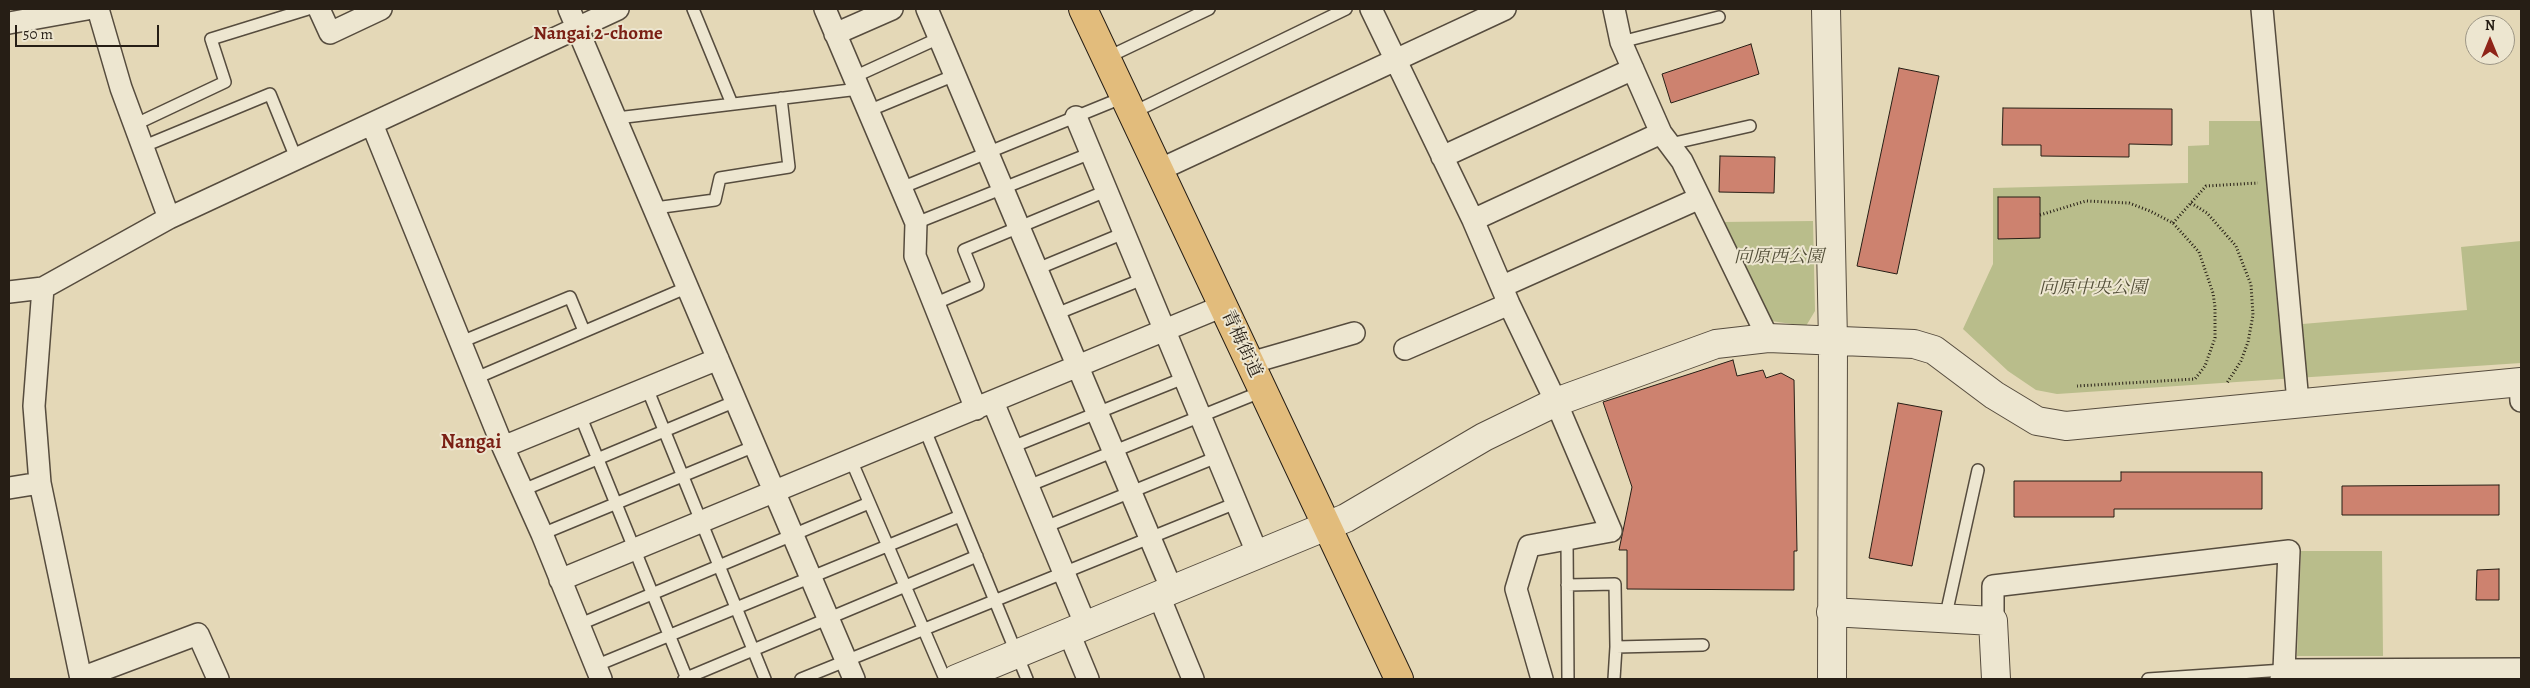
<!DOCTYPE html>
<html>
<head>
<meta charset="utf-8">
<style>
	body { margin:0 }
	#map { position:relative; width:2530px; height:688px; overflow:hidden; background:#e4d8b7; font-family:Alegreya,serif }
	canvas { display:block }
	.frame { position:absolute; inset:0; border:10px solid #261e15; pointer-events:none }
	.north { position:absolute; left:2465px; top:15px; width:50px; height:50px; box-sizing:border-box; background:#ede6d0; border:1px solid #9d9685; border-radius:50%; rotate:0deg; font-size:14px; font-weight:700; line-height:20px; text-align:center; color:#261e15 }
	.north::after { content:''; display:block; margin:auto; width:18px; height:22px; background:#8f2418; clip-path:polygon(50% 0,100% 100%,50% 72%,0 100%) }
	.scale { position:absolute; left:15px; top:25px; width:144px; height:22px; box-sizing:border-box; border:2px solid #261e15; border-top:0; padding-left:6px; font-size:15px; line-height:18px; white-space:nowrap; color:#261e15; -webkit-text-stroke:4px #ede6d0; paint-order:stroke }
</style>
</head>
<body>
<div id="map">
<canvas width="2530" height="688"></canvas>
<div class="frame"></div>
<div class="north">N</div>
<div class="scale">50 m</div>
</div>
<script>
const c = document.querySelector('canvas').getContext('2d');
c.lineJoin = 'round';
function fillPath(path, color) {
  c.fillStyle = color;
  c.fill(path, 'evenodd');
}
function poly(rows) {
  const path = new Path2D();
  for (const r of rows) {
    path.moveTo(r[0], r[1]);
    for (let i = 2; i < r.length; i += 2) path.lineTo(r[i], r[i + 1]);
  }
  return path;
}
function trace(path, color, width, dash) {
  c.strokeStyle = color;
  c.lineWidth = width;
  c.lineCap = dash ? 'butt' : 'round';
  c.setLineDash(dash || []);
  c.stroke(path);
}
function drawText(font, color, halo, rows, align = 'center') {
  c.font = font + ' Alegreya,"Noto Serif JP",serif';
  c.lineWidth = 4;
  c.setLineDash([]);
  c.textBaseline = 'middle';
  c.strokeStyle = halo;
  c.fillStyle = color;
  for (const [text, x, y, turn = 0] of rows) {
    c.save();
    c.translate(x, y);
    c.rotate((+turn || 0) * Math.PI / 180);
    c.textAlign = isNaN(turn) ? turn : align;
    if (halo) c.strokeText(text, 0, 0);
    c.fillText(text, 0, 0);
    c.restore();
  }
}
const green = poly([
	[2209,121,2261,121,2279,326,2467,310,2461,247,2521,241,2521,363,2057,394,2036,390,2008,371,1963,329,1993,264,1993,188,2188,183,2188,146,2209,145],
	[1813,221,1815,311,1806,326,1771,321,1721,222],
	[2301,551,2382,551,2383,656,2297,656]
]);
const building = poly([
	[1751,44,1759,74,1671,103,1662,74,1751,44],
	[1899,68,1939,76,1897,274,1857,266,1899,68],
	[2003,108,2172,109,2172,145,2129,144,2129,157,2041,156,2041,145,2002,145,2003,108],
	[1720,156,1775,157,1774,193,1719,192,1720,156],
	[1998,197,2040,197,2040,238,1998,239,1998,197],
	[1733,360,1737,376,1763,370,1766,378,1781,373,1794,380,1797,551,1794,551,1794,590,1627,589,1627,550,1619,550,1632,487,1603,402,1733,360],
	[1898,403,1942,411,1912,566,1869,558,1898,403],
	[2121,472,2262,472,2262,509,2114,509,2114,517,2014,517,2014,481,2121,481,2121,472],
	[2499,485,2499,515,2342,515,2342,486,2499,485],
	[2499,569,2499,600,2476,600,2477,570,2499,569]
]);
const path = poly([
	[2191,203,2207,213,2236,246,2251,285,2253,315,2248,342,2241,361,2227,383],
	[2040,215,2086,201,2129,203,2150,211,2173,223,2199,252,2213,293,2215,307,2215,338,2205,366,2195,379,2077,386],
	[2173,223,2206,186,2258,183]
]);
const service = poly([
	[693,9,732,104],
	[1621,42,1719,17],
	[1106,58,1209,9],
	[854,77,939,38],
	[868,111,955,75],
	[1132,113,1346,9],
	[617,118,859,89],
	[134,125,225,82,211,39,308,9],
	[1670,144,1750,126],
	[142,147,270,94,296,158],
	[901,188,1124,97],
	[655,208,715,200,720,178,789,167,781,98],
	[916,223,1091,153],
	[1037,269,1124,233],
	[934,304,978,285,964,250,1106,191],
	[1056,314,1143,279],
	[461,342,570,297,584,331],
	[476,378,688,287],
	[647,388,765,679],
	[580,415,687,679],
	[925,430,1027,679],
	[1012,447,1184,378],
	[851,460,945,679],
	[1028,486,1263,391],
	[523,490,736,401],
	[1045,527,1217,457],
	[542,534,755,446],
	[1567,540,1568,679],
	[1567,585,1615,584,1616,647,1614,679],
	[1945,619,1978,470],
	[578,625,869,503],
	[1616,647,1703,645],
	[595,666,960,516],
	[684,679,977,556],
	[801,679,1236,503],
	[2148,679,2284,670]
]);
const minor = poly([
	[98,9,121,88,169,218],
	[319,9,330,33,381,9],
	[569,9,854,679],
	[825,9,916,223,915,256,976,409],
	[927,9,1172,590],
	[1371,9,1473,220,1509,304,1556,402,1611,531,1529,546,1516,589,1542,679],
	[1614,9,1621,42,1661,133,1682,161,1768,338],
	[2262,9,2298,402],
	[9,23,87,9],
	[835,34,892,9],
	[1076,117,1258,555],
	[372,124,503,447,542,534,601,679],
	[1442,157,1633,69],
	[1159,170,1505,9],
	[1473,220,1661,133],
	[1503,286,1700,198],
	[43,288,34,406,40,483,81,679],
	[9,292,43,288,169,218,618,9],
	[1405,349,1509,304],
	[1250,363,1354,333],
	[2520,382,2521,401],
	[993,402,1086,626],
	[503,447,718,359],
	[9,488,40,483],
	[560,580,1223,306],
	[1159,596,1193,679],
	[1993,621,1993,586,2289,551,2284,670,2281,679],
	[1069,633,1088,679],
	[2284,670,2521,669],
	[81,678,198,634,218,679]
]);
const tertiary = poly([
	[1826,9,1833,341,1832,679],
	[1831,612,1993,621,1996,679],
	[956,679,1346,518,1484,437,1556,402,1716,344,1768,338,1914,344,1934,350,1994,395,2037,421,2066,426,2521,382]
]);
const primary = poly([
	[1083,9,1399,679]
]);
const parkNames = [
	["向原西公園",1779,258],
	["向原中央公園",2093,289]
];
const streetNames = [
	["青梅街道",1241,344,65]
];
const neighbourhoodNames = [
	["Nangai 2-chome",598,34]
];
const quarterNames = [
	["Nangai",471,443]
];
fillPath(green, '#b9bd8b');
fillPath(building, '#cd826f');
trace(building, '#261e15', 1);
trace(service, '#564c3e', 14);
trace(minor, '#564c3e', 24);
trace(tertiary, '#564c3e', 30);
trace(primary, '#261e15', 30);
trace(path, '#261e15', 3, [1, 2.5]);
trace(service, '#ede6d0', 11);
trace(minor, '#ede6d0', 21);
trace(tertiary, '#ede6d0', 28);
trace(primary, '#e2bc7c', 28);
drawText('italic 18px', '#524e38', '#ede6d0', parkNames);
drawText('18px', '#261e15', '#ede6d0', streetNames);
drawText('bold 19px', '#7a1f14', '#ede6d0', neighbourhoodNames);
drawText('bold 20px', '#7a1f14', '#ede6d0', quarterNames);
</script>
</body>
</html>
